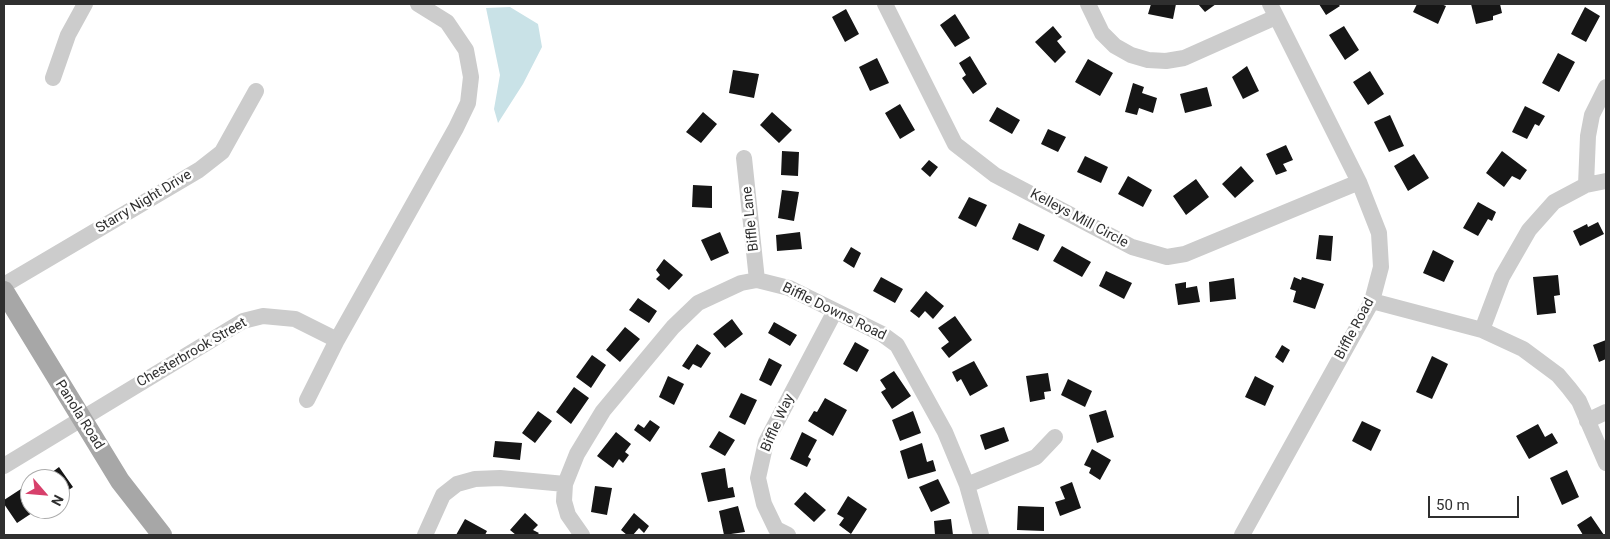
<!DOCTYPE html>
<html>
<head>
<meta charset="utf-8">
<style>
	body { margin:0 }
	#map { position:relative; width:1610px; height:539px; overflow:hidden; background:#fff; font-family:Roboto,sans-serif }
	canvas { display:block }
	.frame { position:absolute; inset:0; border:5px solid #2f2f2f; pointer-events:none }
	.north { position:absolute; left:20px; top:469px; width:50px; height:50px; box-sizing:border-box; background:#fff; border:1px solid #acacac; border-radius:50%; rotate:117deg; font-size:14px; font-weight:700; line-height:20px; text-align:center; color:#2f2f2f }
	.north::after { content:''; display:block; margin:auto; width:18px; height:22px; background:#d7406b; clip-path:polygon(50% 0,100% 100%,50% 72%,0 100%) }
	.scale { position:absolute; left:1428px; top:496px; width:91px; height:22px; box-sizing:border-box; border:2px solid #2f2f2f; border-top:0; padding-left:6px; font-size:15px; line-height:18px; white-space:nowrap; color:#2f2f2f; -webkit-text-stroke:4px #fff; paint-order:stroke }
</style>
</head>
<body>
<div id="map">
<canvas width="1610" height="539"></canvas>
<div class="frame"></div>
<div class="north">N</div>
<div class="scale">50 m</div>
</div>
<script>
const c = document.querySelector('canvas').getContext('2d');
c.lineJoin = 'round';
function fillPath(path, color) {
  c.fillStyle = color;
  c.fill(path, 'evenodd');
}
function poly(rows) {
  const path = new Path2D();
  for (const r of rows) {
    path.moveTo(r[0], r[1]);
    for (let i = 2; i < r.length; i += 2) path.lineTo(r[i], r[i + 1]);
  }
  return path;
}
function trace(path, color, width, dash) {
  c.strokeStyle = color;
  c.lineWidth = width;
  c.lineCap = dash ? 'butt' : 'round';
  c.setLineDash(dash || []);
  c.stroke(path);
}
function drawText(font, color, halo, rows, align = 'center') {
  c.font = font + ' Roboto,sans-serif';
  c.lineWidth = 5;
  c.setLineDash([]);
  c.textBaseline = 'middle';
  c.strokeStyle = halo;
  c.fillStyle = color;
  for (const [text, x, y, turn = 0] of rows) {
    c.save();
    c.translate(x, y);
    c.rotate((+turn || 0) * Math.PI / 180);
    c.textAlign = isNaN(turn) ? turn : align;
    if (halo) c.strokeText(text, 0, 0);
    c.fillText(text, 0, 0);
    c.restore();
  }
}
const water = poly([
	[510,7,538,24,542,47,523,84,498,123,494,109,500,75,486,8]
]);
const building = poly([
	[1151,4,1176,4,1173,19,1148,14],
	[1198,4,1216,4,1205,12],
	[1319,4,1338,4,1340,6,1326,15],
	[1417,4,1441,4,1446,6,1438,24,1413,12],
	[1471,4,1500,4,1502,13,1493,16,1493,20,1476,24],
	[1585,7,1600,16,1586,42,1571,34],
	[846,9,859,34,845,42,832,17],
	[955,14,970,38,955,47,940,25],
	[1053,26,1062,37,1057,41,1066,52,1055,63,1035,42],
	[1344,26,1359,50,1345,60,1329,35],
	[1558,53,1575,62,1559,92,1542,83],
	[970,56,987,84,973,94,962,78,966,75,959,63],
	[877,58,889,83,870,91,859,67],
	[1088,59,1113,73,1100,96,1075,82],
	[1247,66,1259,91,1243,99,1232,77],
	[733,70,759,74,754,98,729,93],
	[1370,71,1384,94,1368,105,1353,82],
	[1133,83,1144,87,1142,93,1157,98,1153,113,1139,108,1137,115,1125,112],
	[1207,87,1212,106,1185,113,1180,94],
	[900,104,915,130,900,139,885,113],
	[1525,106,1545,116,1539,126,1535,124,1527,139,1512,132],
	[997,107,1020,120,1012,134,989,121],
	[703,112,717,124,701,143,686,132],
	[772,112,792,130,779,143,760,125],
	[1390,115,1404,146,1389,152,1374,122],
	[1048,129,1066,137,1058,152,1041,144],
	[1286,145,1293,160,1283,164,1287,171,1276,175,1266,154],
	[782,151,799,152,798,176,781,175],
	[1502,151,1527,170,1520,180,1512,176,1504,187,1486,173],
	[1414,154,1429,178,1408,191,1394,166],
	[1085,156,1108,167,1101,183,1077,172],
	[929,160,938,167,930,177,921,169],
	[1241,166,1254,181,1235,198,1222,184],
	[1128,176,1152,190,1143,207,1118,194],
	[1196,179,1209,197,1186,215,1173,196],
	[693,185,712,186,712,208,692,207],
	[782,190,799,192,794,221,778,218],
	[969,197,987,205,976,227,958,218],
	[1478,202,1496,212,1492,221,1488,219,1478,236,1463,228],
	[1598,222,1604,234,1580,246,1573,231,1587,224,1588,227],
	[1019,223,1045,235,1038,251,1012,239],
	[720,232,729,253,711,261,701,240],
	[800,232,802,249,777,251,776,235],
	[1319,235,1333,236,1331,261,1316,259],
	[1062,246,1091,262,1082,277,1053,261],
	[851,247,861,253,854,268,843,261],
	[1433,250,1454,261,1444,282,1423,273],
	[664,259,683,275,669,290,656,279,660,275,656,270],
	[1106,271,1132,283,1124,299,1099,286],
	[1558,275,1560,295,1554,296,1556,313,1537,315,1533,277],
	[881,277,903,289,895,303,873,291],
	[1294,277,1301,280,1302,277,1324,284,1315,309,1293,302,1296,291,1290,289],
	[1234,278,1236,299,1210,302,1209,282],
	[1186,282,1186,288,1197,286,1200,302,1178,305,1175,284],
	[926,291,944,306,933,319,925,311,919,318,910,311],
	[638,298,657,311,649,323,629,310],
	[955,316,972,340,949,358,941,348,949,342,938,328],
	[732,319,743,334,725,348,713,334],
	[774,322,797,335,790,346,768,333],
	[625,327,640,339,620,362,606,350],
	[1606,340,1606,359,1599,362,1593,345],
	[855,342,869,350,857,372,843,364],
	[697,344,711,353,701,368,693,364,689,370,682,366],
	[1282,345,1290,350,1283,363,1275,357],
	[592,355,606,365,591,388,576,377],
	[1432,356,1448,364,1432,399,1416,392],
	[769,358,782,365,771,386,759,380],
	[974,361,988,386,970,396,961,379,957,382,952,372],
	[894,371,911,396,892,409,881,392,886,389,880,380],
	[1048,373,1051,391,1044,392,1045,399,1030,402,1026,376],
	[668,376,684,384,674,405,659,397],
	[1255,376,1274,386,1265,406,1245,397],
	[1068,379,1092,391,1085,407,1061,395],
	[574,387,589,398,571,424,556,412],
	[741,393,757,400,745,425,729,417],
	[825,398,847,410,833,436,808,421,814,411,817,412],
	[1106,410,1114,437,1097,443,1089,415],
	[538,411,552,421,535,443,522,433],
	[913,411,921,433,900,441,892,420],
	[650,420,660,427,650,442,634,430,638,424,644,428],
	[1362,421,1381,430,1371,451,1352,441],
	[1538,424,1545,437,1552,433,1558,443,1529,459,1516,436],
	[1004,427,1009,441,985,450,980,435],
	[719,431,735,440,725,456,709,447],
	[616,432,631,444,625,452,629,455,623,463,619,459,613,468,597,456],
	[802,432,817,440,808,457,811,459,807,467,790,459],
	[495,441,522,443,520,460,493,457],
	[922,443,927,462,933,460,936,471,908,479,900,451],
	[1092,449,1111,460,1100,480,1089,473,1091,468,1084,465],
	[59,467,73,487,60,496,60,479,43,479],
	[725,468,728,488,733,487,735,497,708,502,701,473],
	[1567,470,1579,497,1562,505,1550,478],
	[938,479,950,503,931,512,919,487],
	[1072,482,1081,508,1060,516,1055,502,1065,499,1060,487],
	[595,486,612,488,607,515,591,512],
	[24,487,30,497,30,509,38,509,17,523,4,504,4,500],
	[805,492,826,510,814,522,794,504],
	[848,496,867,509,851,534,839,525,844,518,837,514],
	[738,506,745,532,724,535,719,511],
	[1018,506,1044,507,1044,531,1017,530],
	[525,513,538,525,533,530,539,533,537,535,516,535,510,530],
	[634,513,649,526,644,533,639,528,633,535,627,535,621,530],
	[1591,516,1604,535,1583,535,1577,525],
	[465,519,487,531,485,535,456,535],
	[951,519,953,535,935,535,934,521]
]);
const minor = poly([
	[885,4,955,144,995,175,1132,247,1167,257,1185,254,1359,182],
	[1088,4,1102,33,1115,46,1131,55,1148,60,1166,61,1184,58,1276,17],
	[53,78,68,35,85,4],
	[744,158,757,280],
	[1586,185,1588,136,1592,115,1606,87],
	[4,285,199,170,222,152,256,91],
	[1372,301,1482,330,1523,349,1558,375,1569,388,1579,401,1606,463],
	[1482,330,1502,277,1529,230,1554,202,1586,185,1606,181],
	[307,400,337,340,456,128,468,103,471,77,466,50,447,22,418,4],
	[1587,421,1606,412],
	[4,466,243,321,263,316,295,319,337,340],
	[967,485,1036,457,1055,437],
	[425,535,443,495,457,484,475,479,500,478,565,484],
	[582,535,568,515,564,501,565,484,577,454,603,411,673,327,698,303,741,283,757,280,789,288,882,334,897,345,945,432,967,485,981,535],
	[788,535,776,529,764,504,758,478,766,442,835,311],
	[1242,535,1372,301,1381,267,1379,233,1359,182,1270,4]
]);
const major = poly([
	[4,291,120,481,162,535]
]);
const streetNames = [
	["Starry Night Drive",144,202,-31],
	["Biffle Lane",751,219,-96],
	["Kelleys Mill Circle",1079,219,28],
	["Biffle Downs Road",834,312,26],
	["Biffle Road",1355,329,-62],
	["Chesterbrook Street",192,353,-30],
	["Panola Road",79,415,58],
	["Biffle Way",778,423,-66]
];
fillPath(water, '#c9e2e7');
fillPath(building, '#161616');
trace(minor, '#ccc', 16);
trace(major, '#a7a7a7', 20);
drawText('14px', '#2f2f2f', '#fff', streetNames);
</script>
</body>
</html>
